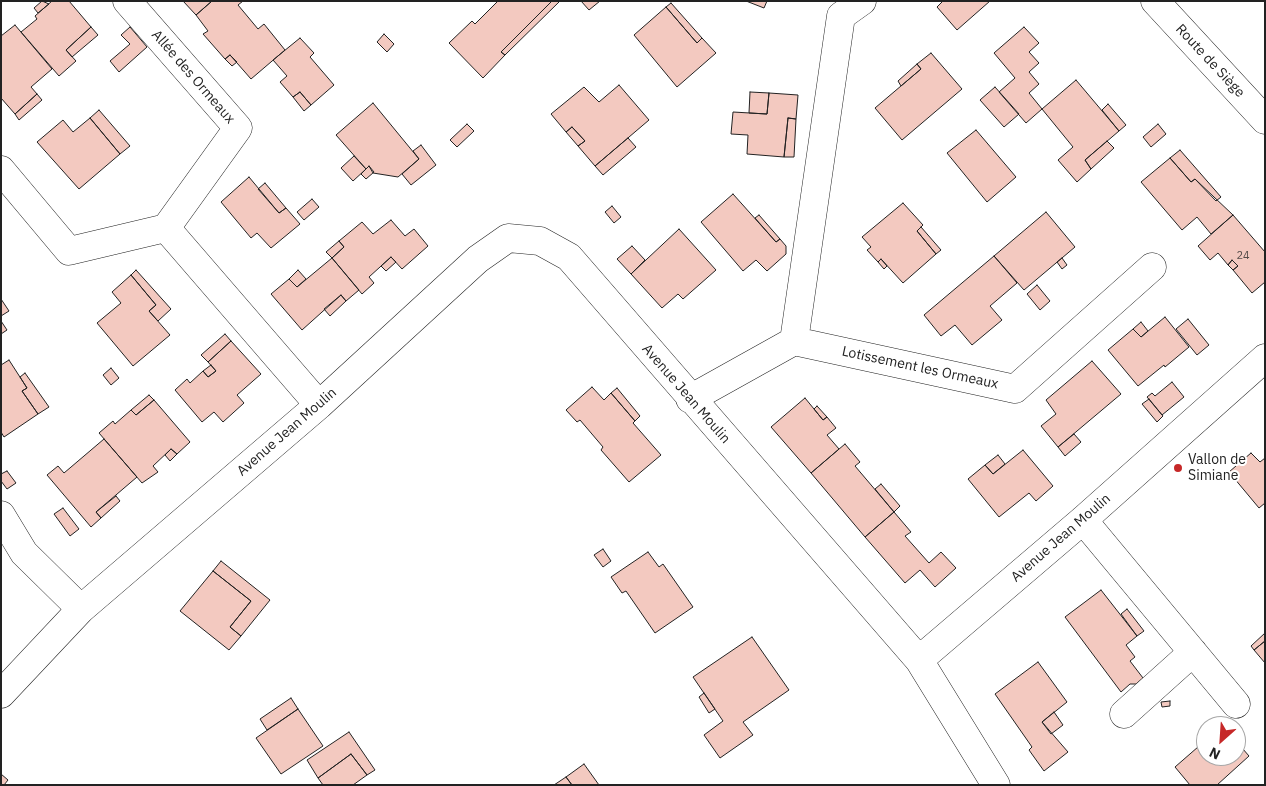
<!DOCTYPE html>
<html>
<head>
<meta charset="utf-8">
<style>
	body { margin:0 }
	#map { position:relative; width:1266px; height:786px; overflow:hidden; background:#fff; font-family:"IBM Plex Sans",sans-serif }
	canvas { display:block }
	.frame { position:absolute; inset:0; border:2px solid #222; pointer-events:none }
	.north { position:absolute; left:1196px; top:716px; width:50px; height:50px; box-sizing:border-box; background:#fff; border:1px solid #a7a7a7; border-radius:50%; rotate:206deg; font-size:14px; font-weight:700; line-height:20px; text-align:center; color:#222 }
	.north::after { content:''; display:block; margin:auto; width:18px; height:22px; background:#c62828; clip-path:polygon(50% 0,100% 100%,50% 72%,0 100%) }
</style>
</head>
<body>
<div id="map">
<canvas width="1266" height="786"></canvas>
<div class="frame"></div>
<div class="north">N</div>
</div>
<script>
const c = document.querySelector('canvas').getContext('2d');
c.lineJoin = 'round';
function fillPath(path, color) {
  c.fillStyle = color;
  c.fill(path, 'evenodd');
}
function poly(rows) {
  const path = new Path2D();
  for (const r of rows) {
    path.moveTo(r[0], r[1]);
    for (let i = 2; i < r.length; i += 2) path.lineTo(r[i], r[i + 1]);
  }
  return path;
}
function trace(path, color, width, dash) {
  c.strokeStyle = color;
  c.lineWidth = width;
  c.lineCap = dash ? 'butt' : 'round';
  c.setLineDash(dash || []);
  c.stroke(path);
}
function drawText(font, color, halo, rows, align = 'center') {
  c.font = font + ' "IBM Plex Sans",sans-serif';
  c.lineWidth = 4;
  c.setLineDash([]);
  c.textBaseline = 'middle';
  c.strokeStyle = halo;
  c.fillStyle = color;
  for (const [text, x, y, turn = 0] of rows) {
    c.save();
    c.translate(x, y);
    c.rotate((+turn || 0) * Math.PI / 180);
    c.textAlign = isNaN(turn) ? turn : align;
    if (halo) c.strokeText(text, 0, 0);
    c.fillText(text, 0, 0);
    c.restore();
  }
}
const building = poly([
	[42,1,49,4,38,13,34,8,42,1],
	[52,1,69,1,91,27,66,50,76,61,59,76,21,32,37,19,35,16,52,1],
	[183,1,212,1,196,15,183,1],
	[212,1,243,1,238,5,258,29,264,24,285,50,251,79,230,55,225,59,203,34,208,31,196,15,212,1],
	[498,1,552,1,501,52,505,55,483,78,449,43,472,21,475,24,498,1],
	[552,1,560,1,505,55,501,52,552,1],
	[581,1,600,1,589,10,581,1],
	[746,1,767,1,764,8,746,1],
	[943,1,990,1,957,30,937,7,943,1],
	[671,3,702,38,697,43,666,7,671,3],
	[666,7,697,43,702,38,716,53,677,87,634,35,666,7],
	[15,25,52,69,31,87,37,94,15,114,1,98,1,36,15,25],
	[91,27,98,35,72,57,66,50,91,27],
	[130,27,147,47,119,72,110,61,130,44,121,35,130,27],
	[1024,27,1039,43,1029,52,1039,63,1029,72,1039,84,1029,93,1042,109,1026,123,999,92,1015,78,994,53,1024,27],
	[384,34,394,44,387,52,377,42,384,34],
	[300,38,314,53,310,57,334,85,311,105,300,92,293,97,280,82,287,76,273,60,300,38],
	[931,53,962,89,902,140,875,108,921,69,917,64,931,53],
	[230,55,237,62,232,66,225,59,230,55],
	[917,64,921,69,901,86,898,81,917,64],
	[1076,80,1119,131,1085,160,1091,169,1077,182,1058,160,1073,147,1042,109,1076,80],
	[619,85,649,120,595,166,578,146,585,141,572,127,566,132,551,114,584,87,599,102,619,85],
	[995,87,1019,114,1004,127,980,100,995,87],
	[300,92,311,105,304,111,293,97,300,92],
	[750,92,769,93,767,114,749,113,750,92],
	[769,93,798,95,796,119,788,118,784,157,747,154,748,135,731,134,733,112,767,114,769,93],
	[37,94,42,100,19,120,15,114,37,94],
	[373,103,419,159,398,177,373,173,369,166,366,169,336,135,373,103],
	[1108,104,1126,125,1119,131,1102,110,1108,104],
	[99,110,130,146,120,154,90,118,99,110],
	[90,118,120,154,79,189,37,142,63,120,73,132,90,118],
	[788,118,796,119,794,157,784,157,788,118],
	[467,124,474,131,457,147,450,140,467,124],
	[1158,124,1166,134,1151,147,1143,137,1158,124],
	[572,127,585,141,578,146,566,132,572,127],
	[976,130,1016,177,987,202,947,153,976,130],
	[628,138,636,147,603,175,595,166,628,138],
	[1107,141,1114,148,1091,169,1085,160,1107,141],
	[421,145,436,165,411,185,402,174,419,159,413,151,421,145],
	[1180,150,1221,197,1216,201,1195,179,1191,182,1170,158,1180,150],
	[354,156,366,169,353,181,341,168,354,156],
	[1170,158,1191,182,1195,179,1233,215,1211,234,1197,217,1182,230,1141,182,1170,158],
	[369,166,374,172,366,179,361,174,369,166],
	[249,177,279,213,286,208,300,224,271,248,257,233,251,238,221,202,249,177],
	[265,183,286,208,279,213,258,189,265,183],
	[733,194,776,242,780,239,786,246,786,254,767,271,756,260,743,271,701,222,733,194],
	[312,199,319,207,304,220,297,212,312,199],
	[903,203,923,225,917,231,936,254,903,283,881,259,878,262,867,250,871,247,862,237,903,203],
	[612,206,621,217,614,223,605,212,612,206],
	[1046,212,1075,247,1024,290,994,256,1046,212],
	[759,215,780,239,776,242,755,218,759,215],
	[1233,215,1265,252,1265,282,1252,293,1233,270,1238,266,1232,260,1228,265,1218,253,1210,260,1198,246,1233,215],
	[391,220,405,236,414,229,428,246,402,269,391,257,369,277,374,283,362,294,332,258,344,247,339,241,362,222,373,234,391,220],
	[921,227,941,250,936,254,917,231,921,227],
	[679,229,716,270,683,299,678,294,662,308,631,274,679,229],
	[339,241,344,247,332,258,326,252,339,241],
	[632,246,645,260,631,274,617,259,632,246],
	[994,256,1017,283,990,306,1002,320,972,345,955,325,941,336,924,315,994,256],
	[391,257,396,262,386,271,381,266,391,257],
	[332,258,359,290,346,301,341,295,302,330,271,294,289,279,297,287,332,258],
	[1062,258,1067,265,1062,269,1057,262,1062,258],
	[881,259,887,266,884,269,878,262,881,259],
	[1232,260,1238,266,1233,270,1228,265,1232,260],
	[136,270,171,309,158,321,149,311,156,305,131,275,136,270],
	[298,270,306,279,297,287,289,279,298,270],
	[131,275,156,305,149,311,170,335,133,366,97,323,121,303,112,292,131,275],
	[1037,285,1050,301,1040,310,1027,294,1037,285],
	[341,295,346,301,330,316,324,309,341,295],
	[1,299,9,311,1,316,1,299],
	[1165,317,1189,347,1165,367,1164,365,1138,386,1108,350,1133,329,1141,337,1165,317],
	[1188,319,1209,345,1197,355,1176,329,1188,319],
	[1,321,7,330,1,334,1,321],
	[1141,322,1148,331,1141,337,1133,329,1141,322],
	[225,334,231,341,208,362,201,355,225,334],
	[231,341,261,374,237,395,244,403,223,422,214,412,202,422,175,390,187,379,190,383,203,371,208,377,216,371,208,362,231,341],
	[9,360,27,388,22,391,38,414,4,437,1,432,1,365,9,360],
	[1092,361,1121,394,1058,447,1041,426,1056,414,1046,400,1092,361],
	[211,365,216,371,208,377,203,371,211,365],
	[111,368,119,378,111,385,103,375,111,368],
	[25,373,49,407,38,414,22,391,27,388,20,377,25,373],
	[1172,382,1184,397,1162,415,1147,397,1152,393,1155,396,1172,382],
	[592,387,604,400,611,393,635,421,633,423,661,455,629,482,601,450,603,447,580,420,577,422,566,410,592,387],
	[617,388,640,416,635,421,611,393,617,388],
	[149,395,154,400,136,415,131,410,149,395],
	[805,398,823,420,827,417,836,428,827,435,839,449,811,473,771,427,805,398],
	[1149,399,1163,416,1157,422,1142,404,1149,399],
	[154,400,190,442,177,454,171,449,153,466,158,472,142,483,99,433,113,421,115,424,131,410,136,415,154,400],
	[817,406,827,417,823,420,814,409,817,406],
	[1074,434,1081,442,1065,456,1058,447,1074,434],
	[104,439,137,477,96,512,101,518,91,527,47,475,58,466,64,473,104,439],
	[845,444,860,462,855,466,894,512,865,537,811,473,845,444],
	[171,449,177,454,170,461,165,455,171,449],
	[1023,450,1053,486,1036,501,1029,493,999,517,968,479,985,465,993,474,1023,450],
	[1251,453,1260,462,1265,458,1265,503,1259,508,1229,472,1251,453],
	[998,455,1005,464,993,474,985,465,998,455],
	[7,471,16,483,7,489,1,481,1,474,7,471],
	[881,484,900,506,894,512,875,489,881,484],
	[116,496,120,501,101,518,96,512,116,496],
	[63,508,79,529,70,536,54,514,63,508],
	[894,512,911,532,905,536,929,563,941,552,956,568,935,587,920,570,905,583,865,537,894,512],
	[603,549,611,561,603,567,594,555,603,549],
	[648,552,659,567,663,564,693,607,655,633,626,591,622,593,611,577,648,552],
	[221,561,270,600,241,636,230,627,251,601,213,571,221,561],
	[213,571,251,601,230,627,241,636,229,650,180,611,213,571],
	[1101,590,1137,636,1126,645,1135,657,1130,661,1143,678,1136,684,1130,684,1121,692,1065,617,1101,590],
	[1127,609,1144,631,1137,636,1121,614,1127,609],
	[1265,633,1265,641,1254,650,1251,646,1265,633],
	[752,637,789,690,743,722,753,735,720,758,704,735,723,721,693,677,752,637],
	[1265,641,1265,663,1254,650,1265,641],
	[1038,662,1067,702,1042,722,1068,752,1044,771,1029,750,1032,747,995,694,1038,662],
	[704,693,715,709,709,713,699,697,704,693],
	[291,698,298,709,267,730,260,719,291,698],
	[1170,701,1170,706,1162,707,1161,702,1170,701],
	[298,709,323,746,281,774,256,738,298,709],
	[1054,712,1063,725,1051,734,1042,722,1054,712],
	[349,732,375,770,367,775,351,754,318,778,307,760,349,732],
	[1206,740,1206,756,1236,756,1236,741,1249,756,1217,785,1190,785,1175,767,1206,740],
	[351,754,367,775,353,785,323,785,318,778,351,754],
	[584,764,599,785,572,785,566,777,584,764],
	[1,774,8,780,4,785,1,785,1,774],
	[566,777,572,785,554,785,566,777]
]);
const street = poly([
	[1,170,69,251,166,228,238,128,127,1],
	[166,228,319,405],
	[794,341,1015,389,1152,267],
	[690,399,794,341,841,16,862,1],
	[1,515,24,553,81,609],
	[1083,520,1236,704],
	[919,660,996,785],
	[1,694,81,609,319,405,478,259,508,238,540,241,569,257,919,660,1083,520,1265,358],
	[1124,714,1193,652]
]);
const secondary = poly([
	[1155,1,1265,120]
]);
const markers = [
	[1178,468,5,"#c62828"]
];
const numberNames = [
	["24",1243,256]
];
const streetNames = [
	["Route de Siège",1210,61,47],
	["Allée des Ormeaux",193,77,49],
	["Lotissement les Ormeaux",920,368,12],
	["Avenue Jean Moulin",686,394,49],
	["Avenue Jean Moulin",287,432,-41],
	["Avenue Jean Moulin",1061,538,-41]
];
const poiNames = [
	["Vallon de",1188,460],
	["Simiane",1188,476]
];
fillPath(building, '#f3c9c0');
trace(building, '#222', 1);
trace(street, '#222', 29);
trace(secondary, '#222', 29);
trace(street, '#fff', 28);
trace(secondary, '#fff', 28);
for (const [x, y, r, color] of markers) {
  const dot = new Path2D();
  dot.arc(x, y, r, 0, 2 * Math.PI);
  c.fillStyle = color;
  c.fill(dot);
  trace(dot, '#fff', 2);
}
drawText('11px', '#564c4a', null, numberNames);
drawText('14px', '#222', '#fff', streetNames);
drawText('14px', '#222', '#fff', poiNames, 'left');
</script>
</body>
</html>
